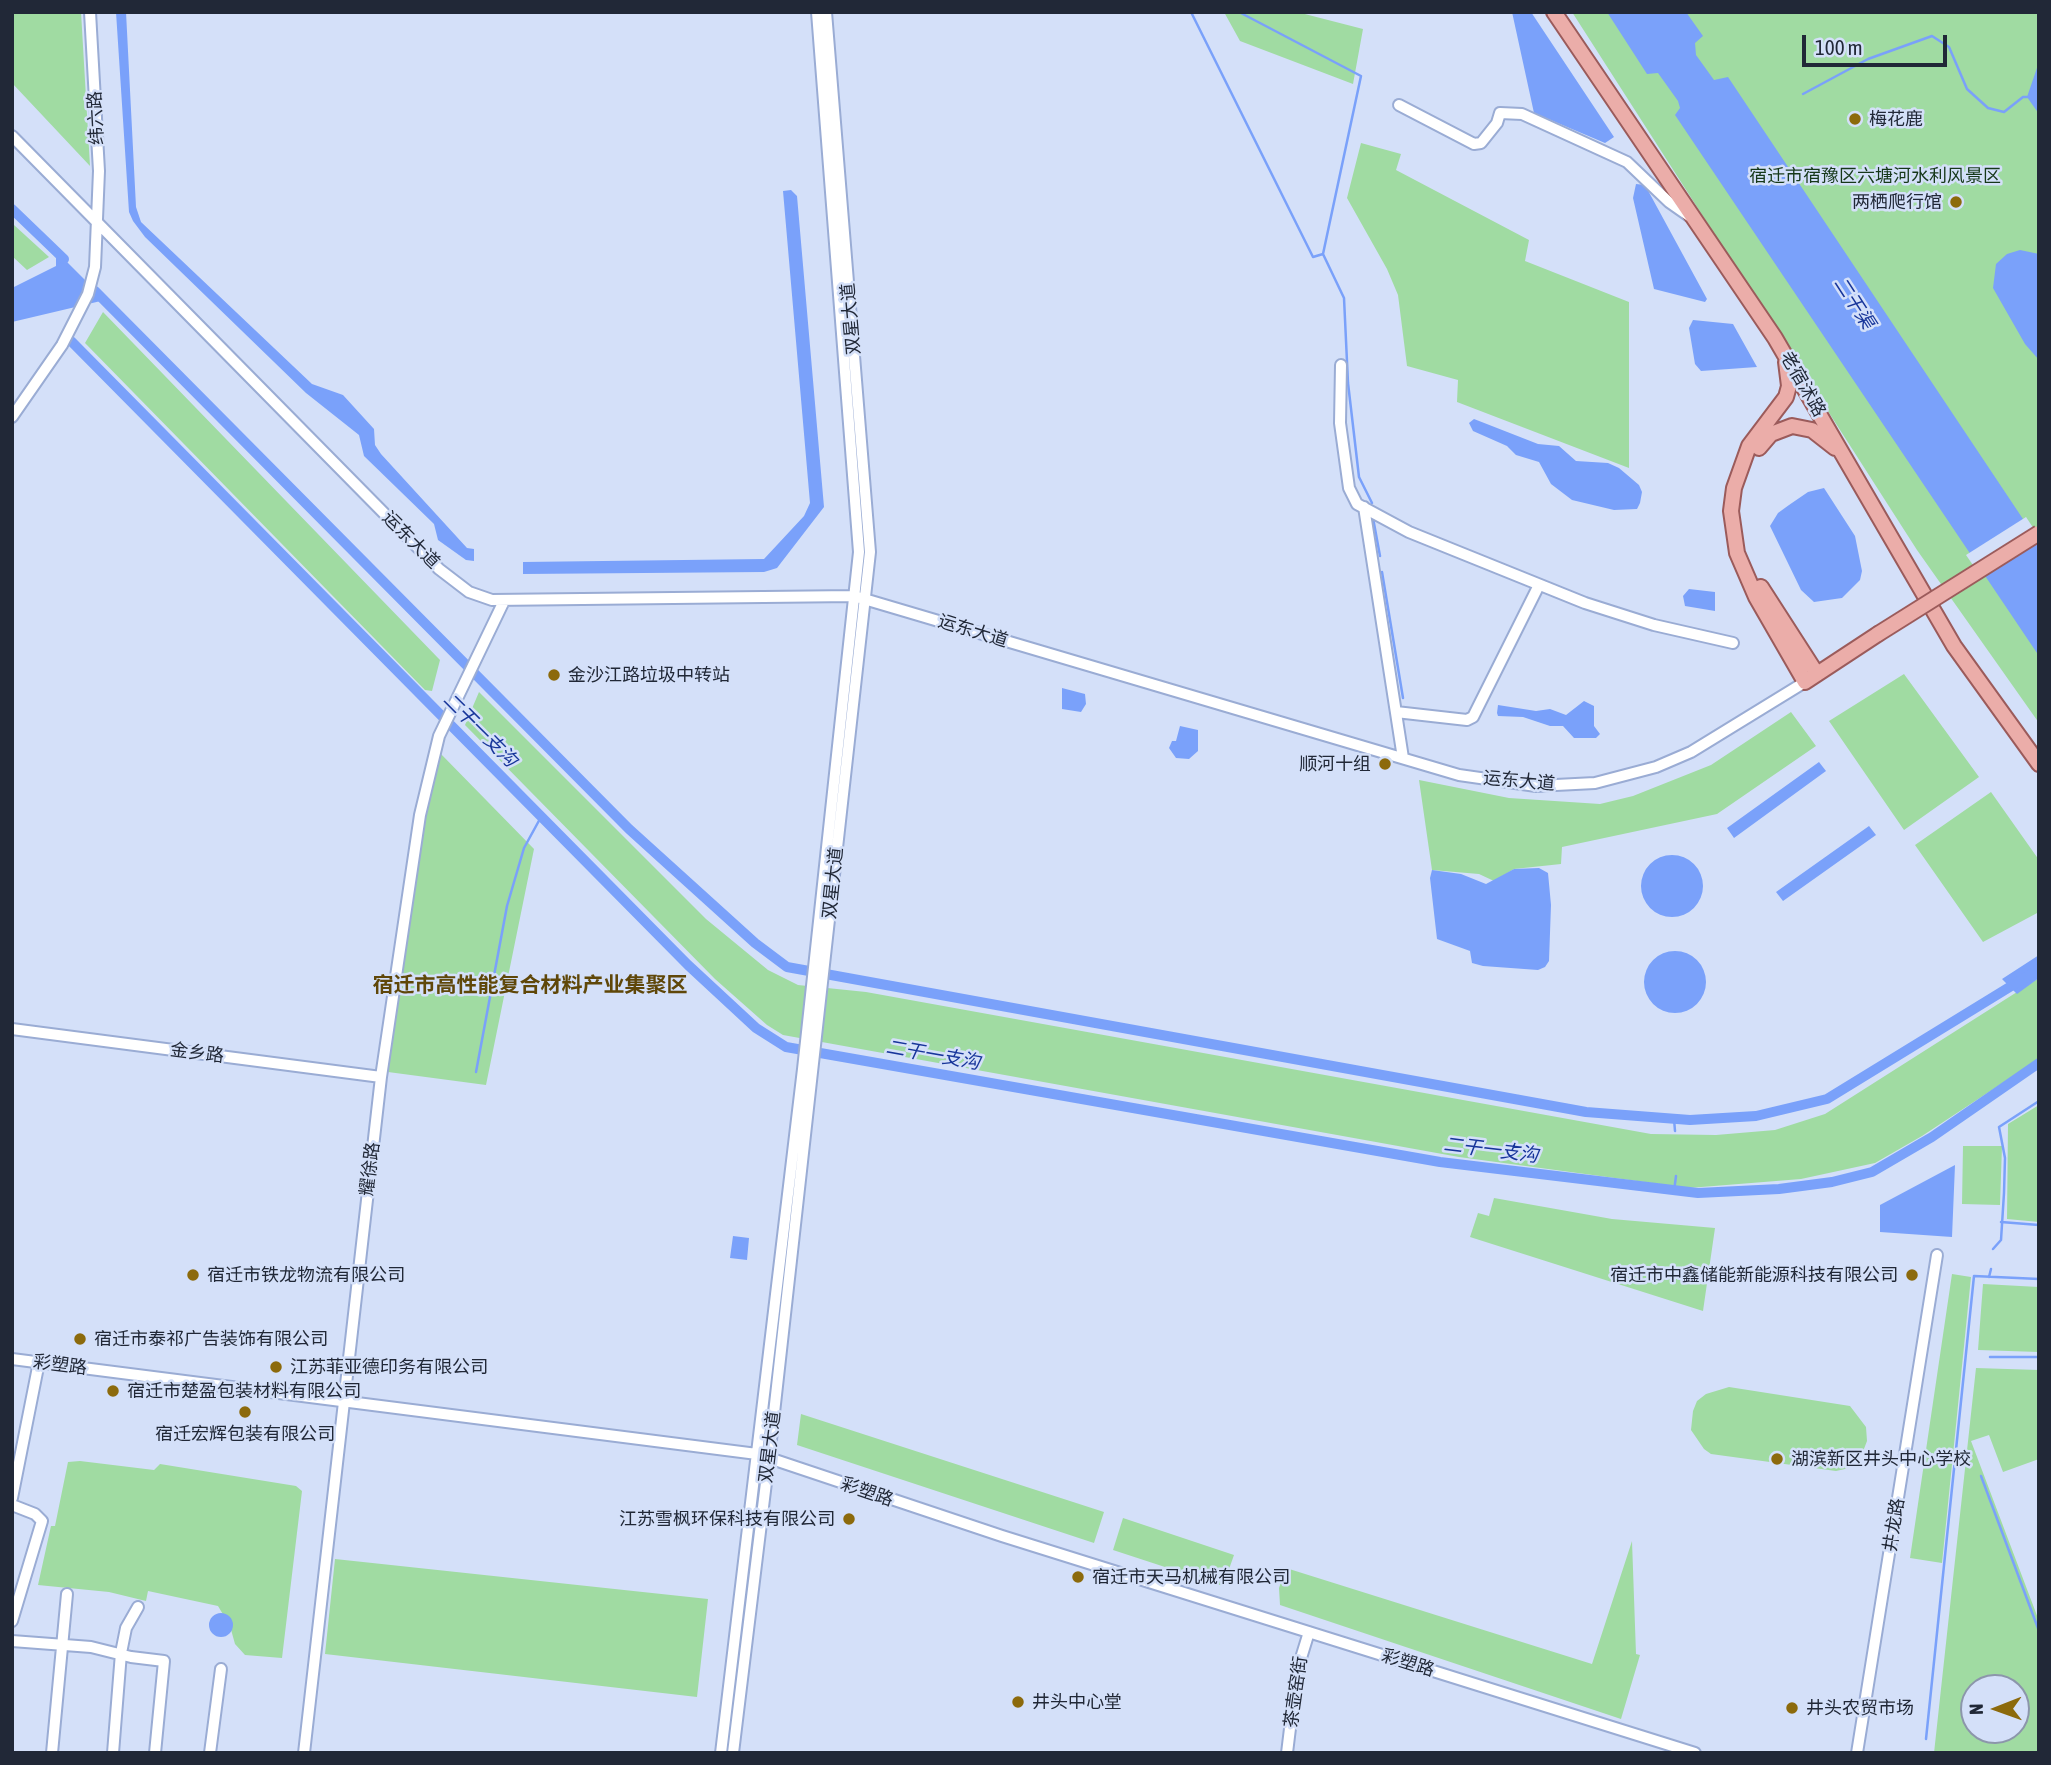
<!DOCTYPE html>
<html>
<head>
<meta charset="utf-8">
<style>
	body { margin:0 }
	#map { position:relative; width:2051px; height:1765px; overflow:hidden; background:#d4e0f9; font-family:"Asap Condensed",sans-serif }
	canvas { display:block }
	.frame { position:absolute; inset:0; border:14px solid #212837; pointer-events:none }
	.north { position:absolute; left:1960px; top:1674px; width:70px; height:70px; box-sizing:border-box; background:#d4e0f9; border:2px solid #8c96ab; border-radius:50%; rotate:269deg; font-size:19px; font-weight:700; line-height:28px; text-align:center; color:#212837 }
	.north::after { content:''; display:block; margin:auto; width:24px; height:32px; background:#8c6a0c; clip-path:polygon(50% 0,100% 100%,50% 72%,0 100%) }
	.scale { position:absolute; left:1802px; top:35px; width:145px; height:32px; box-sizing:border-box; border:4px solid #212837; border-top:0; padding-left:9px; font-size:21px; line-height:24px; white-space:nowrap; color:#212837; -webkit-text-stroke:5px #d4e0f9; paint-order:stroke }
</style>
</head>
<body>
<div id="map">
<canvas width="2051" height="1765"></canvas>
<div class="frame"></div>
<div class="north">N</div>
<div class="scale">100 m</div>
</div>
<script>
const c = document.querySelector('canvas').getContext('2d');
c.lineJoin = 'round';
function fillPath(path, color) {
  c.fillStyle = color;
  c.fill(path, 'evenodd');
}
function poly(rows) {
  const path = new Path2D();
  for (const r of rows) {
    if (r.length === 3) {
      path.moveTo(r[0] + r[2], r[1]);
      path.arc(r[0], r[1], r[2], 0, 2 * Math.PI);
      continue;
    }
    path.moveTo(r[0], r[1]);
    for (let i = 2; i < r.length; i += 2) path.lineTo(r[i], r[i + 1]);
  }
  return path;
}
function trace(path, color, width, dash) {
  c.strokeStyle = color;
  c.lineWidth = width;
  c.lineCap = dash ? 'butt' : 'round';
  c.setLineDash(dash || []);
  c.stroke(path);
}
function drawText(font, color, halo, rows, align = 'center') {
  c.font = font + ' "Asap Condensed","Noto Sans SC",sans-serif';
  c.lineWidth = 5;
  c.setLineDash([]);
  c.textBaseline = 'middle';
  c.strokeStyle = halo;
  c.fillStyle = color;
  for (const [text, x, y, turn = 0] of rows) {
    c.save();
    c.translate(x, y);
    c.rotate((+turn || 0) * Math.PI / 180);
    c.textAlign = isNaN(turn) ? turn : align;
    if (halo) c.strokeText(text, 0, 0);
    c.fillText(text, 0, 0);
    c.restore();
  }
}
const green = poly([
	[12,12,81,12,90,166,12,83],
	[1224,12,1297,12,1363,29,1353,84,1240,41],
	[1572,12,2039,12,2039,723,1917,550],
	[1361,143,1401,154,1396,170,1529,240,1525,261,1629,302,1629,468,1457,402,1458,380,1407,366,1398,295,1387,269,1347,198],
	[12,223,14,225,49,257,27,270,12,256],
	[103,312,440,660,432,691,425,690,85,343],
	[1904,674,1979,777,1904,830,1829,721],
	[479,692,706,919,768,970,798,985,866,992,1651,1134,1716,1135,1775,1130,1825,1114,2039,978,2039,1059,1922,1136,1875,1163,1801,1179,1689,1188,1459,1157,783,1035,767,1025,715,979,465,725],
	[1791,712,1816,746,1717,814,1562,847,1561,864,1514,869,1494,881,1479,874,1432,870,1419,780,1509,798,1600,804,1633,796,1711,765],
	[440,753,534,849,486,1085,388,1072,427,801],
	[1991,792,2039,860,2039,912,1983,942,1915,845],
	[2039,1105,2039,1222,2007,1219,2008,1124],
	[1963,1146,2002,1146,2000,1205,1962,1204],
	[1494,1198,1612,1219,1715,1228,1703,1311,1470,1237,1478,1213,1489,1216],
	[1952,1274,1971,1277,1942,1563,1910,1558],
	[1983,1284,2039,1287,2039,1352,1978,1350],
	[1976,1368,2039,1370,2039,1459,2003,1472,1989,1435,1971,1441,2039,1621,2039,1753,1934,1753],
	[1974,1688,2016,1688,2016,1730,1974,1730],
	[1729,1387,1850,1406,1866,1427,1867,1441,1862,1454,1845,1469,1836,1471,1711,1454,1704,1449,1691,1430,1693,1411,1697,1401,1706,1394],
	[801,1414,1104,1512,1094,1543,797,1445],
	[80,1461,154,1470,160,1464,296,1486,302,1491,282,1658,245,1655,235,1644,230,1626,218,1606,148,1591,146,1601,109,1592,38,1585,51,1526,55,1526,68,1462],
	[1123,1518,1234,1555,1223,1586,1113,1550],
	[1632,1541,1636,1654,1640,1655,1621,1719,1280,1605,1279,1588,1286,1568,1592,1664],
	[335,1559,708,1599,697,1697,325,1654]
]);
const water = poly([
	[116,12,126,12,136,207,141,222,312,384,343,395,374,429,375,445,381,454,467,548,474,549,474,561,466,560,438,540,434,524,364,456,359,435,306,393,145,237,133,221,129,212],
	[1512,12,1531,12,1614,137,1605,143,1534,113],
	[1607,12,1686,12,1703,36,1695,43,1696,55,1714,80,1728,77,2039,543,2039,656,1675,115,1680,108,1678,101,1658,73,1647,74],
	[2039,62,2039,114,2027,97],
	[1636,184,1645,185,1707,299,1705,302,1654,289,1633,198],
	[791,190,797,196,824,507,777,568,764,572,523,574,523,562,764,559,804,516,810,503,783,191],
	[2020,250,2039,254,2039,360,2025,344,1993,288,1996,264,2007,254],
	[56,251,105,300,12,322,12,288,56,266],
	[1693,320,1733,324,1757,367,1701,371,1695,364,1689,328],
	[1474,419,1538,444,1559,446,1576,461,1608,463,1619,468,1639,485,1642,492,1640,503,1637,509,1614,510,1572,500,1551,484,1539,462,1516,455,1507,446,1473,431,1469,423],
	[1824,488,1855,536,1862,571,1860,580,1842,598,1814,602,1801,590,1770,526,1778,513,1789,505,1808,492],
	[1689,589,1715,592,1715,611,1685,606,1683,596],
	[1062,688,1085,694,1086,704,1081,712,1062,709],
	[1584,701,1594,706,1594,726,1600,734,1596,738,1574,738,1563,726,1550,726,1523,717,1498,716,1497,713,1498,705,1536,711,1550,709,1566,715],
	[1180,726,1198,730,1198,751,1189,759,1176,758,1169,748,1172,741,1176,741],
	[1819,762,1826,771,1734,838,1727,828],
	[1869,826,1876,835,1783,901,1776,892],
	[1672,886,31],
	[1539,868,1548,873,1551,905,1549,961,1545,967,1538,970,1483,966,1472,963,1470,951,1437,939,1430,878,1432,870,1461,874,1486,884,1514,869],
	[1675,982,31],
	[2039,955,2039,978,2017,994,2002,979],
	[1955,1165,1952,1237,1880,1232,1880,1205],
	[733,1236,749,1238,747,1260,730,1258],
	[221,1625,12]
]);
const pier = poly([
	[2026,517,2038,535,1979,574,1966,555]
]);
const stream = poly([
	[1191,12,1313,257,1323,254],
	[1239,12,1361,76,1323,254,1344,298,1348,383,1359,477,1372,503],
	[1803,94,1868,59,1932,36,1949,47,1967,89,1988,108,2004,112,2023,97,2027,97],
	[1373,518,1380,556],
	[1382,572,1403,698],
	[476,1072,507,906,524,848,541,817],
	[1674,1119,1675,1131],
	[1674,1191,1676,1176],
	[2001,1222,2039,1225],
	[1993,1249,2001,1240,2004,1193,2005,1158,1999,1127,2039,1101],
	[1989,1277,1991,1269],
	[1990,1357,2039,1357],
	[1981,1476,2039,1631],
	[1926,1739,1974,1276,2039,1279]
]);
const canal = poly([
	[12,209,64,259],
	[95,291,629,829,755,943,787,967,1586,1112,1690,1120,1756,1116,1827,1099,2039,969],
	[71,341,688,965,756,1028,786,1047,1440,1162,1698,1193,1779,1189,1832,1182,1872,1172,1932,1137,2039,1063]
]);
const minor = poly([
	[1399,105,1474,144,1481,143,1497,123,1500,113,1522,114,1627,162,1669,202,1689,216],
	[12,136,439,569,469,592,492,600,854,596,1459,775,1536,786,1595,783,1656,767,1691,752,1805,682],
	[1341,365,1340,423,1349,488,1357,504,1409,532,1585,603,1654,625,1733,643],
	[12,417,62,345,88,294,95,267,99,171,90,12],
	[1364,507,1403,758],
	[1396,712,1467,720,1473,717,1539,585],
	[12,1029,381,1077],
	[12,1359,757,1454,1002,1536,1695,1753],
	[12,1498,39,1362],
	[12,1505,35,1514,42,1521,12,1621],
	[12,1641,91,1647,131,1657,164,1661,155,1753],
	[52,1753,67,1594],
	[113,1753,121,1653,126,1628,138,1607],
	[210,1753,221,1669],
	[304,1753,381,1077,420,815,439,736,504,601],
	[721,1753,803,1069,859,552,817,12],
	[733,1753,769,1458,870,552,826,12],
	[1287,1753,1297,1671,1309,1632],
	[1857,1753,1937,1255]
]);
const major = poly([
	[1554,12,1775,338,1954,646,2039,764],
	[1786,362,1789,386,1786,397,1749,446,1734,488,1731,511,1737,553,1756,597,1805,682,1878,634],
	[1759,448,1771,434,1792,426,1812,430,1835,448],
	[1761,587,1817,674]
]);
const majorBridge = poly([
	[1878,634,2039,533]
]);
const markers = [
	[1855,119,7,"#8c6a0c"],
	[1956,202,7,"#8c6a0c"],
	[554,675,7,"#8c6a0c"],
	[1385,764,7,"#8c6a0c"],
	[193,1275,7,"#8c6a0c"],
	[1912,1275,7,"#8c6a0c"],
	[80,1339,7,"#8c6a0c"],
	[276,1367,7,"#8c6a0c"],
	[113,1391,7,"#8c6a0c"],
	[245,1412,7,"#8c6a0c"],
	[1777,1459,7,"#8c6a0c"],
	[849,1519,7,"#8c6a0c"],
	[1078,1577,7,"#8c6a0c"],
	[1018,1702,7,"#8c6a0c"],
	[1792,1708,7,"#8c6a0c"]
];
const streetNames = [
	["纬六路",96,118,-93],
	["双星大道",851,319,-95],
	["老宿沭路",1803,384,60],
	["运东大道",411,540,45],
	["运东大道",973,631,17],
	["运东大道",1519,781,5],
	["双星大道",833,883,-84],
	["金乡路",197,1053,7],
	["耀徐路",370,1169,-83],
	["彩塑路",60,1365,7],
	["双星大道",770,1447,-83],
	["彩塑路",867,1492,19],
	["井龙路",1894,1525,-81],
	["彩塑路",1408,1663,17],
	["茶壶窑街",1296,1692,-82]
];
const poiNames = [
	["梅花鹿",1869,119],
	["两栖爬行馆",1942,202,"right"],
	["金沙江路垃圾中转站",568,675],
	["顺河十组",1371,764,"right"],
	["宿迁市铁龙物流有限公司",207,1275],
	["宿迁市中鑫储能新能源科技有限公司",1898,1275,"right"],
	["宿迁市泰祁广告装饰有限公司",94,1339],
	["江苏菲亚德印务有限公司",290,1367],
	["宿迁市楚盈包装材料有限公司",127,1391],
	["宿迁宏辉包装有限公司",245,1434,"center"],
	["湖滨新区井头中心学校",1791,1459],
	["江苏雪枫环保科技有限公司",835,1519,"right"],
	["宿迁市天马机械有限公司",1092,1577],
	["井头中心堂",1032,1702],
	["井头农贸市场",1806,1708]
];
const parkNames = [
	["宿迁市宿豫区六塘河水利风景区",1875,176]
];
const waterNames = [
	["二干渠",1854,303,57],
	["二干一支沟",480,730,45],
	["二干一支沟",933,1055,10],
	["二干一支沟",1491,1150,7]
];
const quarterNames = [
	["宿迁市高性能复合材料产业集聚区",530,985]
];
fillPath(green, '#a0dba2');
fillPath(water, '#7aa1fa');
fillPath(pier, '#d4e0f9');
trace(stream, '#7aa1fa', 2.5);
trace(canal, '#7aa1fa', 10);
trace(minor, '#9aacd4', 14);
trace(major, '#9b5b5b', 18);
trace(minor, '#fff', 10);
trace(major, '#ebada9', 14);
trace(majorBridge, '#9b5b5b', 18, []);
trace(majorBridge, '#ebada9', 14);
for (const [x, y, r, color] of markers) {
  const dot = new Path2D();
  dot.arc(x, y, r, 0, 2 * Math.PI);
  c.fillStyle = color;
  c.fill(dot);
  trace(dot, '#d4e0f9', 2.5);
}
drawText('18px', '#212837', '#d4e0f9', streetNames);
drawText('18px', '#212837', '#d4e0f9', poiNames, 'left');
drawText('18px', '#163819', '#d4e0f9', parkNames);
drawText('italic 19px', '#17359a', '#d4e0f9', waterNames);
drawText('bold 21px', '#5f4709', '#d4e0f9', quarterNames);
</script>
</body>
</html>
